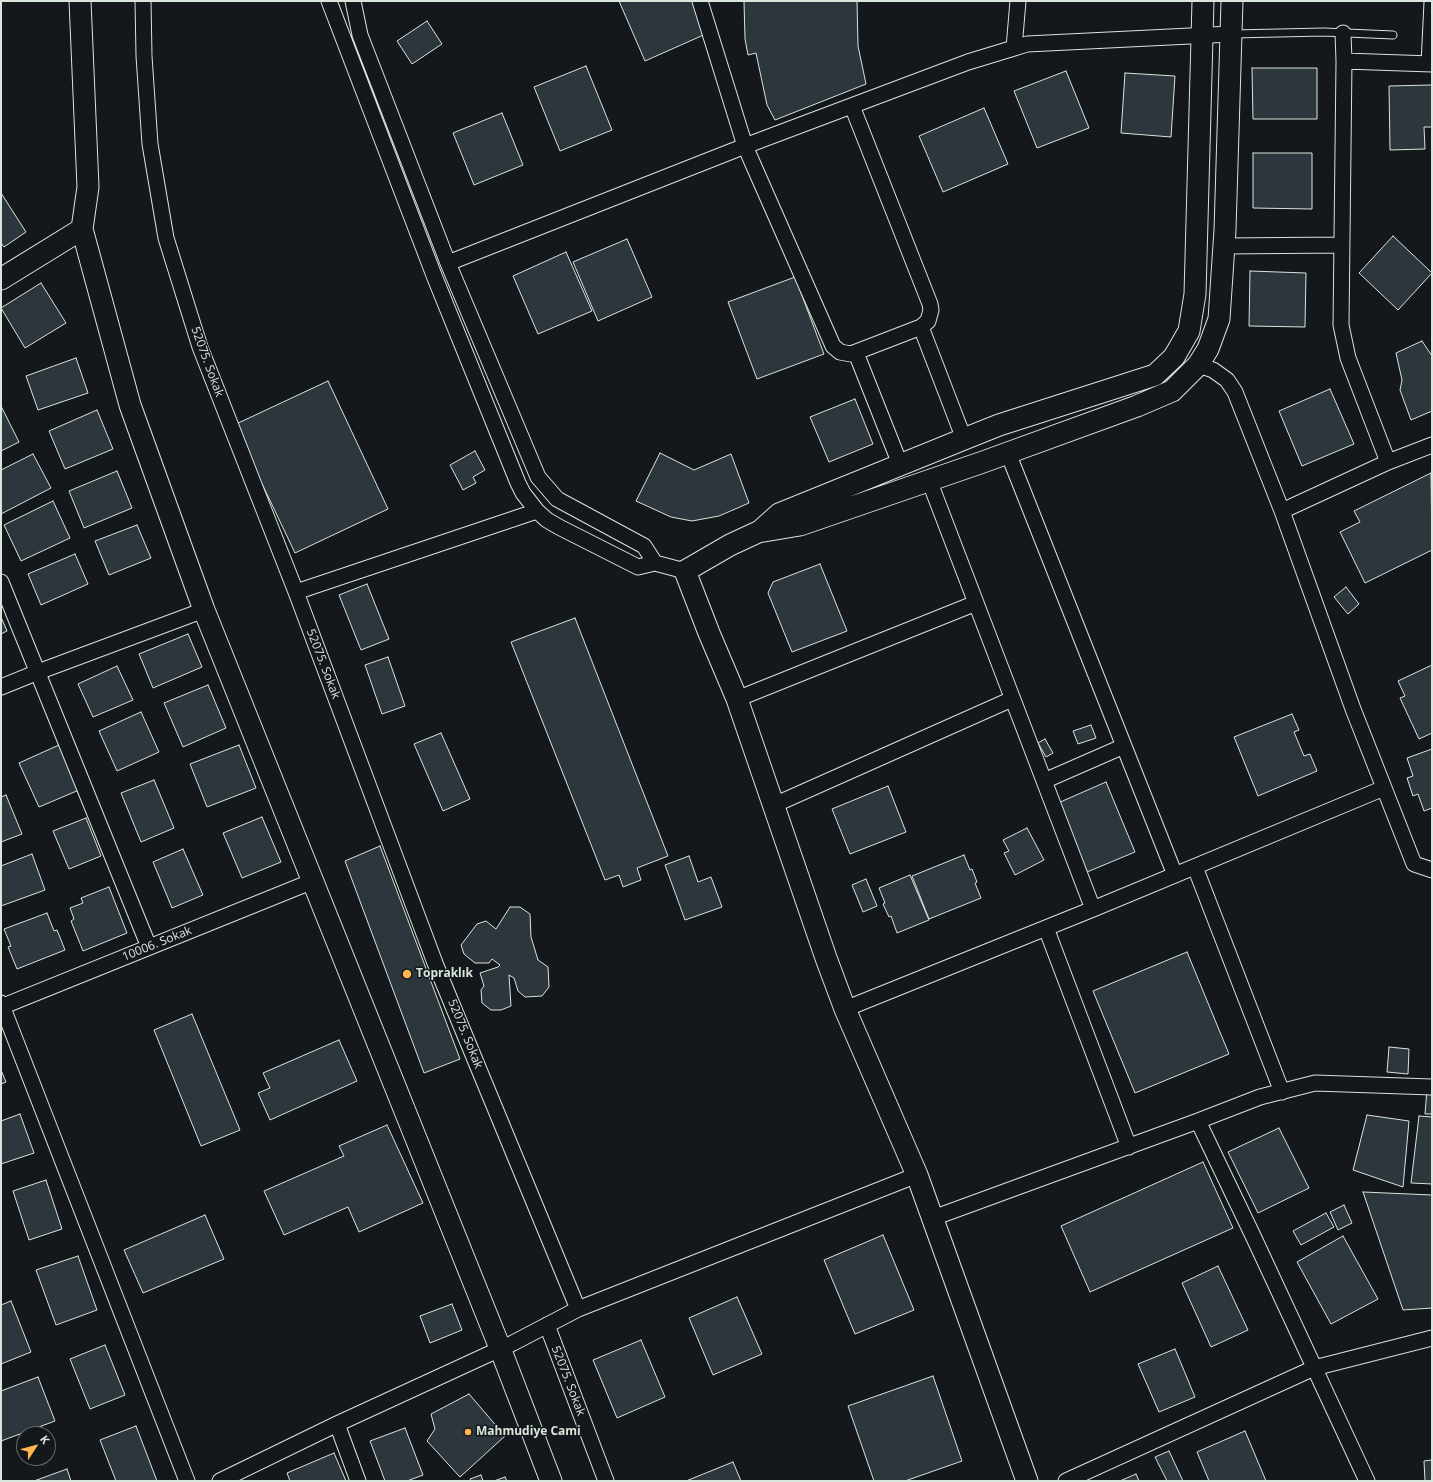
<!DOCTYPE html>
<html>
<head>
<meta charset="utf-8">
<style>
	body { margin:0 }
	#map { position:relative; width:1433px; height:1482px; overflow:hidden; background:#14181c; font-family:"Open Sans",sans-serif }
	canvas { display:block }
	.frame { position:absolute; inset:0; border:2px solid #d8e6dc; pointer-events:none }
	.north { position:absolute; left:16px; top:1426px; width:40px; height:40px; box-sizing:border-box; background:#14181c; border:1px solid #626a69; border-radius:50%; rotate:54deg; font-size:11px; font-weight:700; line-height:16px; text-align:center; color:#d8e6dc }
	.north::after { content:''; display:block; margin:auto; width:14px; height:18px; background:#ffb74d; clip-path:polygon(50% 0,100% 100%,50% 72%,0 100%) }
</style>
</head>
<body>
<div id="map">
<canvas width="1433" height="1482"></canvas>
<div class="frame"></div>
<div class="north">K</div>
</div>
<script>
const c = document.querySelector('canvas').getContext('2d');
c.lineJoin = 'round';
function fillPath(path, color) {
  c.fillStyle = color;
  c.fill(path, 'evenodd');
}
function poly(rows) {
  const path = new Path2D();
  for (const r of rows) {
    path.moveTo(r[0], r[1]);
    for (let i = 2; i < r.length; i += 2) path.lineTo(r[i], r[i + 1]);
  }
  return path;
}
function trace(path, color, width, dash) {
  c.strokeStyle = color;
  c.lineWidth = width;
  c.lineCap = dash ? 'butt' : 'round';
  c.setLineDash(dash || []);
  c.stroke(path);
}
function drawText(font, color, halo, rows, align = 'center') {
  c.font = font + ' "Open Sans",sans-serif';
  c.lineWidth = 3;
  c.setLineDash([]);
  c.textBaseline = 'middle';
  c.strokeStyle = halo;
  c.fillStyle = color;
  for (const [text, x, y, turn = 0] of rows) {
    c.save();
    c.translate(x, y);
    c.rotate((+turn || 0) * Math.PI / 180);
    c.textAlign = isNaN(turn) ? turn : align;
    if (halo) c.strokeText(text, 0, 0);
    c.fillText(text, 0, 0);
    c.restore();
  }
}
const building = poly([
	[619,1,694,1,708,33,645,61,619,1],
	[744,1,857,1,858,46,866,84,775,120,767,105,756,53,748,55,745,39,744,1],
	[427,21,442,44,412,64,397,41,427,21],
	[586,66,612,130,560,151,534,87,586,66],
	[1252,68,1317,68,1317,119,1253,119,1252,68],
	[1066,71,1089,128,1037,148,1014,91,1066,71],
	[1125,73,1175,76,1171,137,1121,133,1125,73],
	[1432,85,1432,127,1424,127,1425,149,1390,150,1389,86,1432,85],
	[984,108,1008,164,943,192,919,136,984,108],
	[502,113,523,165,474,185,453,133,502,113],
	[1253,153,1312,153,1312,209,1253,208,1253,153],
	[1,193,26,232,4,247,1,243,1,193],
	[1393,236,1432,273,1398,310,1359,273,1393,236],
	[627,239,652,297,598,321,573,262,627,239],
	[566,252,592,311,538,334,513,276,566,252],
	[1250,271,1306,273,1305,327,1249,326,1250,271],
	[795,277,824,354,757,379,728,302,795,277],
	[41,283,66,323,25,348,1,308,41,283],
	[1422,341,1432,356,1432,411,1411,420,1400,390,1402,380,1396,353,1422,341],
	[76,358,88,393,38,410,26,376,76,358],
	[328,381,388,509,295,553,234,425,328,381],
	[1330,389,1354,444,1302,466,1279,411,1330,389],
	[855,399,873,444,829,462,810,417,855,399],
	[1,406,19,442,1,451,1,406],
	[97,410,113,449,65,469,49,431,97,410],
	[475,451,485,470,473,477,476,483,463,490,450,465,475,451],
	[660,453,694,470,731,454,749,503,719,516,692,521,671,517,636,501,660,453],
	[33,454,51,488,1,514,1,470,33,454],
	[117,471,132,508,84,528,69,491,117,471],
	[1431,473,1432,550,1365,583,1340,532,1360,522,1354,511,1431,473],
	[53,501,70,538,21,561,4,525,53,501],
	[137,525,151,558,109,575,95,541,137,525],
	[75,554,88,584,41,605,28,574,75,554],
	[820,564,847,631,792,652,768,593,773,582,820,564],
	[367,584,389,639,361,650,339,595,367,584],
	[1346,587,1359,604,1348,614,1334,597,1346,587],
	[1,617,7,631,1,634,1,617],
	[575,618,668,856,637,868,641,880,623,887,619,875,605,880,511,642,575,618],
	[188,634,202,667,153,688,139,654,188,634],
	[388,657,405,706,382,714,365,665,388,657],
	[1432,665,1432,733,1419,739,1400,698,1405,696,1398,681,1432,665],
	[117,666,133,700,93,717,78,684,117,666],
	[208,685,226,728,183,747,164,703,208,685],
	[141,712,159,752,117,771,99,731,141,712],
	[1292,714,1299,730,1294,732,1304,756,1310,754,1317,771,1258,796,1234,737,1292,714],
	[1091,725,1096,738,1078,744,1073,731,1091,725],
	[441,733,470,799,443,811,414,744,441,733],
	[1045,739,1053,753,1046,757,1038,743,1045,739],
	[59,745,79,790,39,807,19,763,59,745],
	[239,745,256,788,207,807,190,764,239,745],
	[1432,749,1432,808,1424,811,1418,794,1413,796,1407,778,1413,776,1407,758,1432,749],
	[154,780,174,828,141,842,121,793,154,780],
	[1106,782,1135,852,1087,872,1058,803,1106,782],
	[888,786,906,832,850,854,832,809,888,786],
	[6,795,22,834,1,842,1,797,6,795],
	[262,817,281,862,242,878,223,833,262,817],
	[86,818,101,856,69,869,53,831,86,818],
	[1027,828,1044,860,1015,875,1004,853,1009,851,1003,840,1027,828],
	[380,846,460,1059,424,1073,345,861,380,846],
	[183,849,203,895,172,908,153,862,183,849],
	[32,854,45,890,1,906,1,866,32,854],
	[964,855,970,870,972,869,977,882,975,883,981,898,929,919,912,876,964,855],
	[689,856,698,882,711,877,722,907,685,920,665,865,689,856],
	[910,875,929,920,897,933,891,916,889,917,883,904,885,903,879,888,910,875],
	[866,879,877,906,863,912,852,885,866,879],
	[109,887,127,933,83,951,71,921,74,919,70,908,83,903,81,898,109,887],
	[510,907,520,907,530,914,531,937,538,960,548,967,549,987,542,996,525,997,518,991,514,978,509,975,511,1006,501,1010,491,1010,482,1003,481,990,484,986,480,973,498,967,500,965,492,959,489,963,475,963,464,954,461,945,477,924,486,921,496,929,510,907],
	[47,913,54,931,57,930,65,950,17,969,8,947,11,946,4,929,47,913],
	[1187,952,1229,1054,1135,1093,1093,991,1187,952],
	[192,1014,240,1130,201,1146,154,1030,192,1014],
	[339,1040,357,1081,270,1120,258,1093,270,1088,263,1073,339,1040],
	[1389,1047,1409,1049,1408,1074,1387,1072,1389,1047],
	[1,1070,6,1082,1,1084,1,1070],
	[1427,1089,1432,1090,1432,1114,1425,1114,1427,1089],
	[20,1114,34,1153,1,1164,1,1121,20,1114],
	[1367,1115,1409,1121,1403,1187,1353,1170,1367,1115],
	[1419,1116,1432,1117,1432,1184,1411,1183,1419,1116],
	[387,1125,423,1203,359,1232,348,1207,284,1235,264,1191,344,1156,339,1146,387,1125],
	[1279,1128,1309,1188,1258,1213,1228,1152,1279,1128],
	[1203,1162,1233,1228,1090,1292,1061,1226,1203,1162],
	[46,1180,62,1229,29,1240,13,1191,46,1180],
	[1363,1192,1432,1195,1432,1308,1403,1310,1363,1192],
	[1344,1205,1352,1223,1338,1230,1330,1212,1344,1205],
	[1326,1213,1334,1227,1301,1245,1293,1231,1326,1213],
	[205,1215,224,1259,143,1293,124,1250,205,1215],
	[883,1235,914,1310,855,1334,824,1260,883,1235],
	[1343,1236,1378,1299,1331,1324,1297,1262,1343,1236],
	[78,1256,97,1310,56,1325,36,1270,78,1256],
	[1218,1266,1248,1330,1211,1347,1182,1283,1218,1266],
	[737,1297,762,1354,713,1375,689,1318,737,1297],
	[11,1301,31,1352,1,1364,1,1305,11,1301],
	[452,1304,462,1330,430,1343,420,1316,452,1304],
	[641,1340,665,1397,617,1418,593,1360,641,1340],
	[105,1345,125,1395,90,1409,70,1359,105,1345],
	[1175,1349,1195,1397,1159,1412,1138,1364,1175,1349],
	[933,1376,962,1461,905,1481,874,1481,848,1406,933,1376],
	[38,1377,55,1421,1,1441,1,1391,38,1377],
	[469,1394,505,1436,460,1477,427,1441,435,1429,431,1414,469,1394],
	[136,1426,157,1481,116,1481,100,1440,136,1426],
	[405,1428,423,1475,407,1481,385,1481,370,1441,405,1428],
	[1245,1431,1266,1481,1209,1481,1197,1452,1245,1431],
	[1169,1451,1183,1481,1167,1481,1155,1457,1169,1451],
	[334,1453,346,1481,290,1481,287,1473,334,1453],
	[1432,1460,1432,1481,1425,1481,1424,1461,1432,1460],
	[733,1462,741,1481,686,1481,733,1462],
	[67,1469,71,1481,34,1481,67,1469],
	[1136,1474,1139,1481,1120,1481,1136,1474],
	[481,1475,483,1481,471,1481,470,1479,481,1475],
	[505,1477,507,1481,494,1481,505,1477]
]);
const lane = poly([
	[1233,34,1324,32,1393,35]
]);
const street = poly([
	[143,1,144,56,150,144,166,238,200,347,296,592,435,963,578,1309],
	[329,1,435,278,518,483,523,493,537,511,547,520,559,527,638,567,655,563,685,571],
	[353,1,360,35,448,263,538,477,557,499,644,546,655,563],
	[700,1,745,146,833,346,840,352,851,354,921,327,928,321,931,310,930,304,852,106],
	[1343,33,1344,61,1341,325,1348,358,1388,462],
	[1014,48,1018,1],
	[1344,61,1432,64],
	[1429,64,1432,2],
	[1224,246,1342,245],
	[448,263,745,146,968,62,1014,48,1027,44,1231,34],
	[921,327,964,439],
	[856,353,900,464],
	[1198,365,1213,370,1227,380,1235,392,1282,511,1353,709,1414,864,1432,870],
	[1008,453,1175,875],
	[929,480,1093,909],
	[1282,511,1388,462,1432,445],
	[1,582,149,947],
	[296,592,537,511],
	[1,687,38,672,204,610],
	[737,699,976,603],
	[1044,781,1124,746],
	[774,805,1012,699],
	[1195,867,1282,1092],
	[1046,928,1129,1147],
	[1,1003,187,1481],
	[1,1007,313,881],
	[845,1009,1093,909,1384,788],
	[1198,1121,1254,1238,1367,1481],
	[933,1218,1198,1121,1260,1097,1315,1083,1432,1087],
	[547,1325,606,1481],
	[337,1424,358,1481],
	[220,1481,337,1424,513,1343,578,1309,917,1175],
	[1066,1481,1314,1368,1432,1338]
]);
const secondary = poly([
	[80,1,88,187,82,229,130,405,204,610,500,1348,551,1481],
	[1,279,82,229],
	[760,531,779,514,964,439,999,425,1155,375,1174,357,1189,331,1195,294,1203,1],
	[1027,1481,917,1175,845,1009,826,958,737,699,709,633,685,571,730,545,758,532,800,525,983,462,1137,406,1172,391,1198,365,1208,349,1219,319,1225,230,1232,1]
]);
const markers = [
	[407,974,5,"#ffb74d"],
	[468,1432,4,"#ffb74d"]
];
const streetNames = [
	["52075. Sokak",207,362,70],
	["52075. Sokak",323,664,69],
	["10006. Sokak",157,944,-22],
	["52075. Sokak",465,1034,68],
	["52075. Sokak",568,1381,69]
];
const poiNames = [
	["Topraklık",416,974],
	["Mahmudiye Cami",476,1432]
];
fillPath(building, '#2c363c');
trace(building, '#d8e6dc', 1);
trace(lane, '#d8e6dc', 9);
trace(street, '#d8e6dc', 17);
trace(secondary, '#d8e6dc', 23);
trace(lane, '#14181c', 7);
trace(street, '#14181c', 15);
trace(secondary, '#14181c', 21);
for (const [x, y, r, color] of markers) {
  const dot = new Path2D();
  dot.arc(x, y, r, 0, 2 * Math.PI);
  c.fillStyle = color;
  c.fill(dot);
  trace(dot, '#14181c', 1.5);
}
drawText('12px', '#d8e6dc', '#14181c', streetNames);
drawText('bold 12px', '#d8e6dc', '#14181c', poiNames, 'left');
</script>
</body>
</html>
